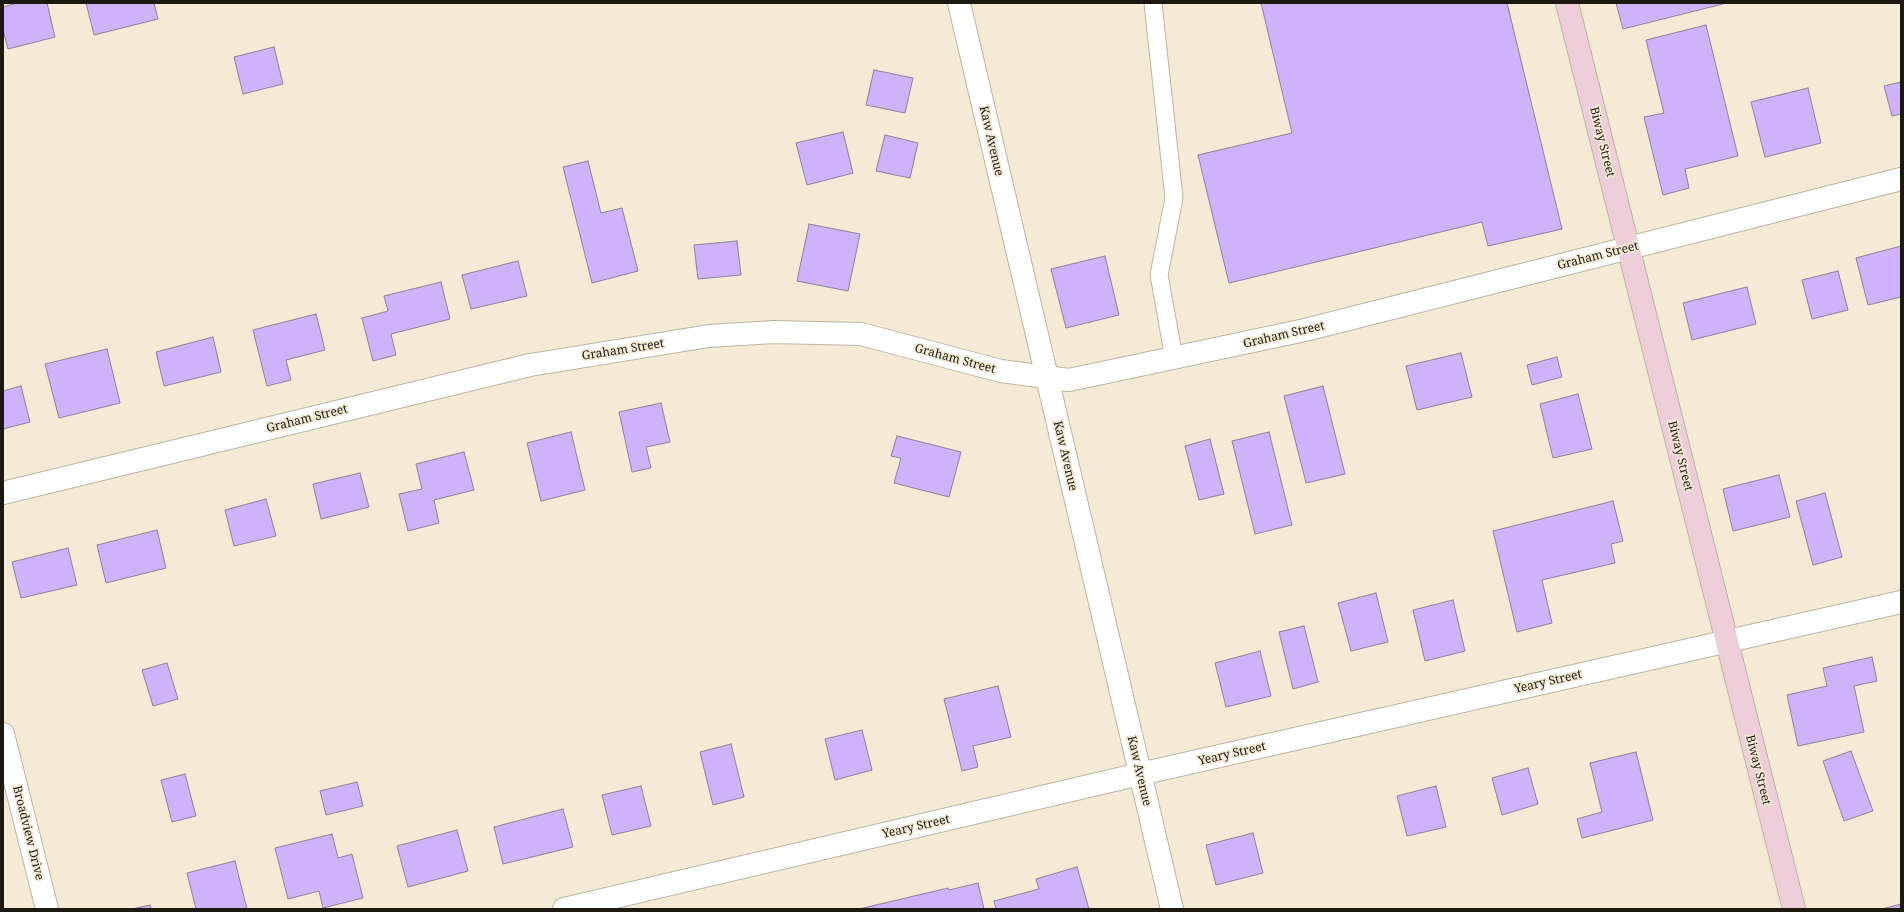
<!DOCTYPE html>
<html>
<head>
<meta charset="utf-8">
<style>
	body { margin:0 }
	#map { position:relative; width:1904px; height:912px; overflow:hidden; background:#f4ead5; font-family:"Noto Serif",serif }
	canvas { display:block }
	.frame { position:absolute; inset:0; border:4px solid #1d1911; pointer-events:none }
</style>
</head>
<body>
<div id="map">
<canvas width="1904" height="912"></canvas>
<div class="frame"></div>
</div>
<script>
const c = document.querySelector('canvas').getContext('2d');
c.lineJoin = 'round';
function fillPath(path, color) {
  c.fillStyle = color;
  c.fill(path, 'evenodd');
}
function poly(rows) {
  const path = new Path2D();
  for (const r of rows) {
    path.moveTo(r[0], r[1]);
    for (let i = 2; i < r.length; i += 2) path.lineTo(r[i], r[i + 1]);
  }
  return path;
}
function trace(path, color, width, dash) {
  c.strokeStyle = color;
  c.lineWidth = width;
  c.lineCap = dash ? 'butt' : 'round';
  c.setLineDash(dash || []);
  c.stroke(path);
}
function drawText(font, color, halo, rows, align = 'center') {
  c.font = font + ' "Noto Serif",serif';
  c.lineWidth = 3.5;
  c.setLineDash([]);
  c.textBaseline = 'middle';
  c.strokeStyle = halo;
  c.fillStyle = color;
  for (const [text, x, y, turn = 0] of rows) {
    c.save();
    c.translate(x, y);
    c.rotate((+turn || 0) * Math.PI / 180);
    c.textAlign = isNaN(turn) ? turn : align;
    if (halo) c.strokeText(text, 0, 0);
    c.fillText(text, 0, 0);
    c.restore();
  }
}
const building = poly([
	[17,3,47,3,55,37,8,49,3,30,3,7,17,3],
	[86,3,154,3,158,19,94,35,86,3],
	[1261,3,1507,3,1562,229,1488,246,1482,222,1229,283,1198,155,1292,133,1261,3],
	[1616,3,1723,3,1723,4,1623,29,1616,3],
	[1706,25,1738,156,1685,169,1689,188,1663,195,1644,117,1664,113,1646,40,1706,25],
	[274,47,283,84,243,94,234,57,274,47],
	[874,70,913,78,905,113,866,105,874,70],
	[1901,82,1901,114,1892,116,1884,86,1901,82],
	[1808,88,1821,143,1765,157,1751,102,1808,88],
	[843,132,853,173,807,185,796,143,843,132],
	[885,135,918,143,910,178,876,171,885,135],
	[588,161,601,213,622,208,638,271,592,283,563,167,588,161],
	[809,224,860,234,848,291,797,281,809,224],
	[737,241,741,275,698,279,694,245,737,241],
	[1901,246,1901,297,1868,305,1856,258,1901,246],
	[1105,256,1119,315,1066,328,1051,269,1105,256],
	[518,261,527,296,471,309,462,275,518,261],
	[1838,271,1848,310,1812,319,1802,280,1838,271],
	[441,282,450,319,391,334,396,355,373,361,362,318,388,311,384,296,441,282],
	[1747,287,1756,324,1692,340,1683,303,1747,287],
	[316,314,325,350,286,360,291,380,267,386,253,330,316,314],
	[213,337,221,372,164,386,156,352,213,337],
	[107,349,120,403,59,418,45,364,107,349],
	[1461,353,1472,397,1417,410,1406,366,1461,353],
	[1557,357,1562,377,1532,385,1527,365,1557,357],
	[21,386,30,422,3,429,3,391,21,386],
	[1323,386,1345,474,1306,483,1284,396,1323,386],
	[1578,394,1592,449,1553,458,1540,404,1578,394],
	[661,403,670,442,646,447,651,468,632,472,619,412,661,403],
	[571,432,585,490,541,501,527,443,571,432],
	[1269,432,1292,525,1255,534,1232,441,1269,432],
	[897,436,961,452,949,497,894,483,901,458,891,456,897,436],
	[1210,439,1224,494,1199,500,1185,446,1210,439],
	[464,452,474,490,434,500,439,523,408,531,399,494,422,489,416,464,464,452],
	[360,473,369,507,321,519,313,484,360,473],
	[1779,475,1790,517,1733,531,1723,489,1779,475],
	[1825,493,1842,557,1813,565,1796,501,1825,493],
	[266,499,276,536,234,546,225,510,266,499],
	[1613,501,1623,541,1611,544,1615,563,1542,580,1552,623,1517,632,1493,531,1613,501],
	[157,530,166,568,106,583,97,545,157,530],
	[68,548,77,585,21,598,12,562,68,548],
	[1376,593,1388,642,1351,651,1338,603,1376,593],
	[1453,600,1465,651,1425,661,1413,610,1453,600],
	[1304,626,1318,682,1293,689,1279,632,1304,626],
	[1260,651,1271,696,1226,707,1215,663,1260,651],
	[1872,657,1877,681,1854,686,1864,732,1798,746,1787,695,1827,686,1823,668,1872,657],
	[167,663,178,699,153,706,142,670,167,663],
	[998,686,1011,737,973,746,978,767,962,771,944,699,998,686],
	[862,730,872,770,835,780,825,739,862,730],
	[731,744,744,797,713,805,700,752,731,744],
	[1851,751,1873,811,1844,821,1823,761,1851,751],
	[1636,752,1653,820,1582,838,1577,819,1602,812,1590,763,1636,752],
	[1528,768,1538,804,1502,815,1492,778,1528,768],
	[185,774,196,816,172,822,161,780,185,774],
	[357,782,363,806,326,815,320,791,357,782],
	[641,786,651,826,612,835,602,795,641,786],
	[1436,786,1446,827,1407,836,1397,796,1436,786],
	[563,809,573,847,503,864,494,827,563,809],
	[457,830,468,871,408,887,397,846,457,830],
	[1253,833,1263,873,1216,885,1206,845,1253,833],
	[332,834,338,858,352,854,363,898,323,908,319,891,288,899,275,848,332,834],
	[235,861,247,909,196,909,187,873,235,861],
	[1077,867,1089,909,996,909,994,901,1039,889,1036,879,1077,867],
	[978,883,984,909,859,909,948,888,949,890,978,883],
	[1901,904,1901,909,1882,909,1901,904],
	[150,905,151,909,132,909,150,905]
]);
const lane = poly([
	[1153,3,1174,198,1159,275,1174,358]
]);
const street = poly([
	[959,3,1172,909],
	[3,493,530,365,709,336,774,332,861,334,1001,371,1069,380,1305,330,1901,179],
	[3,734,47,909],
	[564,909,1140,774,1901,602]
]);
const secondary = poly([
	[1567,3,1794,909]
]);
const streetNames = [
	["Kaw Avenue",991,141,77],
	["Biway Street",1602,142,76],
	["Graham Street",1598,256,-14],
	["Graham Street",1284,335,-13],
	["Graham Street",623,350,-9],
	["Graham Street",955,359,15],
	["Graham Street",307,419,-14],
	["Kaw Avenue",1065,456,77],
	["Biway Street",1680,456,76],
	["Yeary Street",1548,682,-13],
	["Yeary Street",1232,754,-13],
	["Biway Street",1758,770,76],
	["Kaw Avenue",1139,771,77],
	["Yeary Street",916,827,-13],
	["Broadview Drive",28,833,76]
];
fillPath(building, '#ceb2fa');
trace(building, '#898296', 1);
trace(lane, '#bdb49f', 19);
trace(street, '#bdb49f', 24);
trace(secondary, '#bdb49f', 24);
trace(lane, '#fff', 17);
trace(street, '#fff', 22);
trace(secondary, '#eecfd9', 22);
drawText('12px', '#1d1911', '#f4ead5', streetNames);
</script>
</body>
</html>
